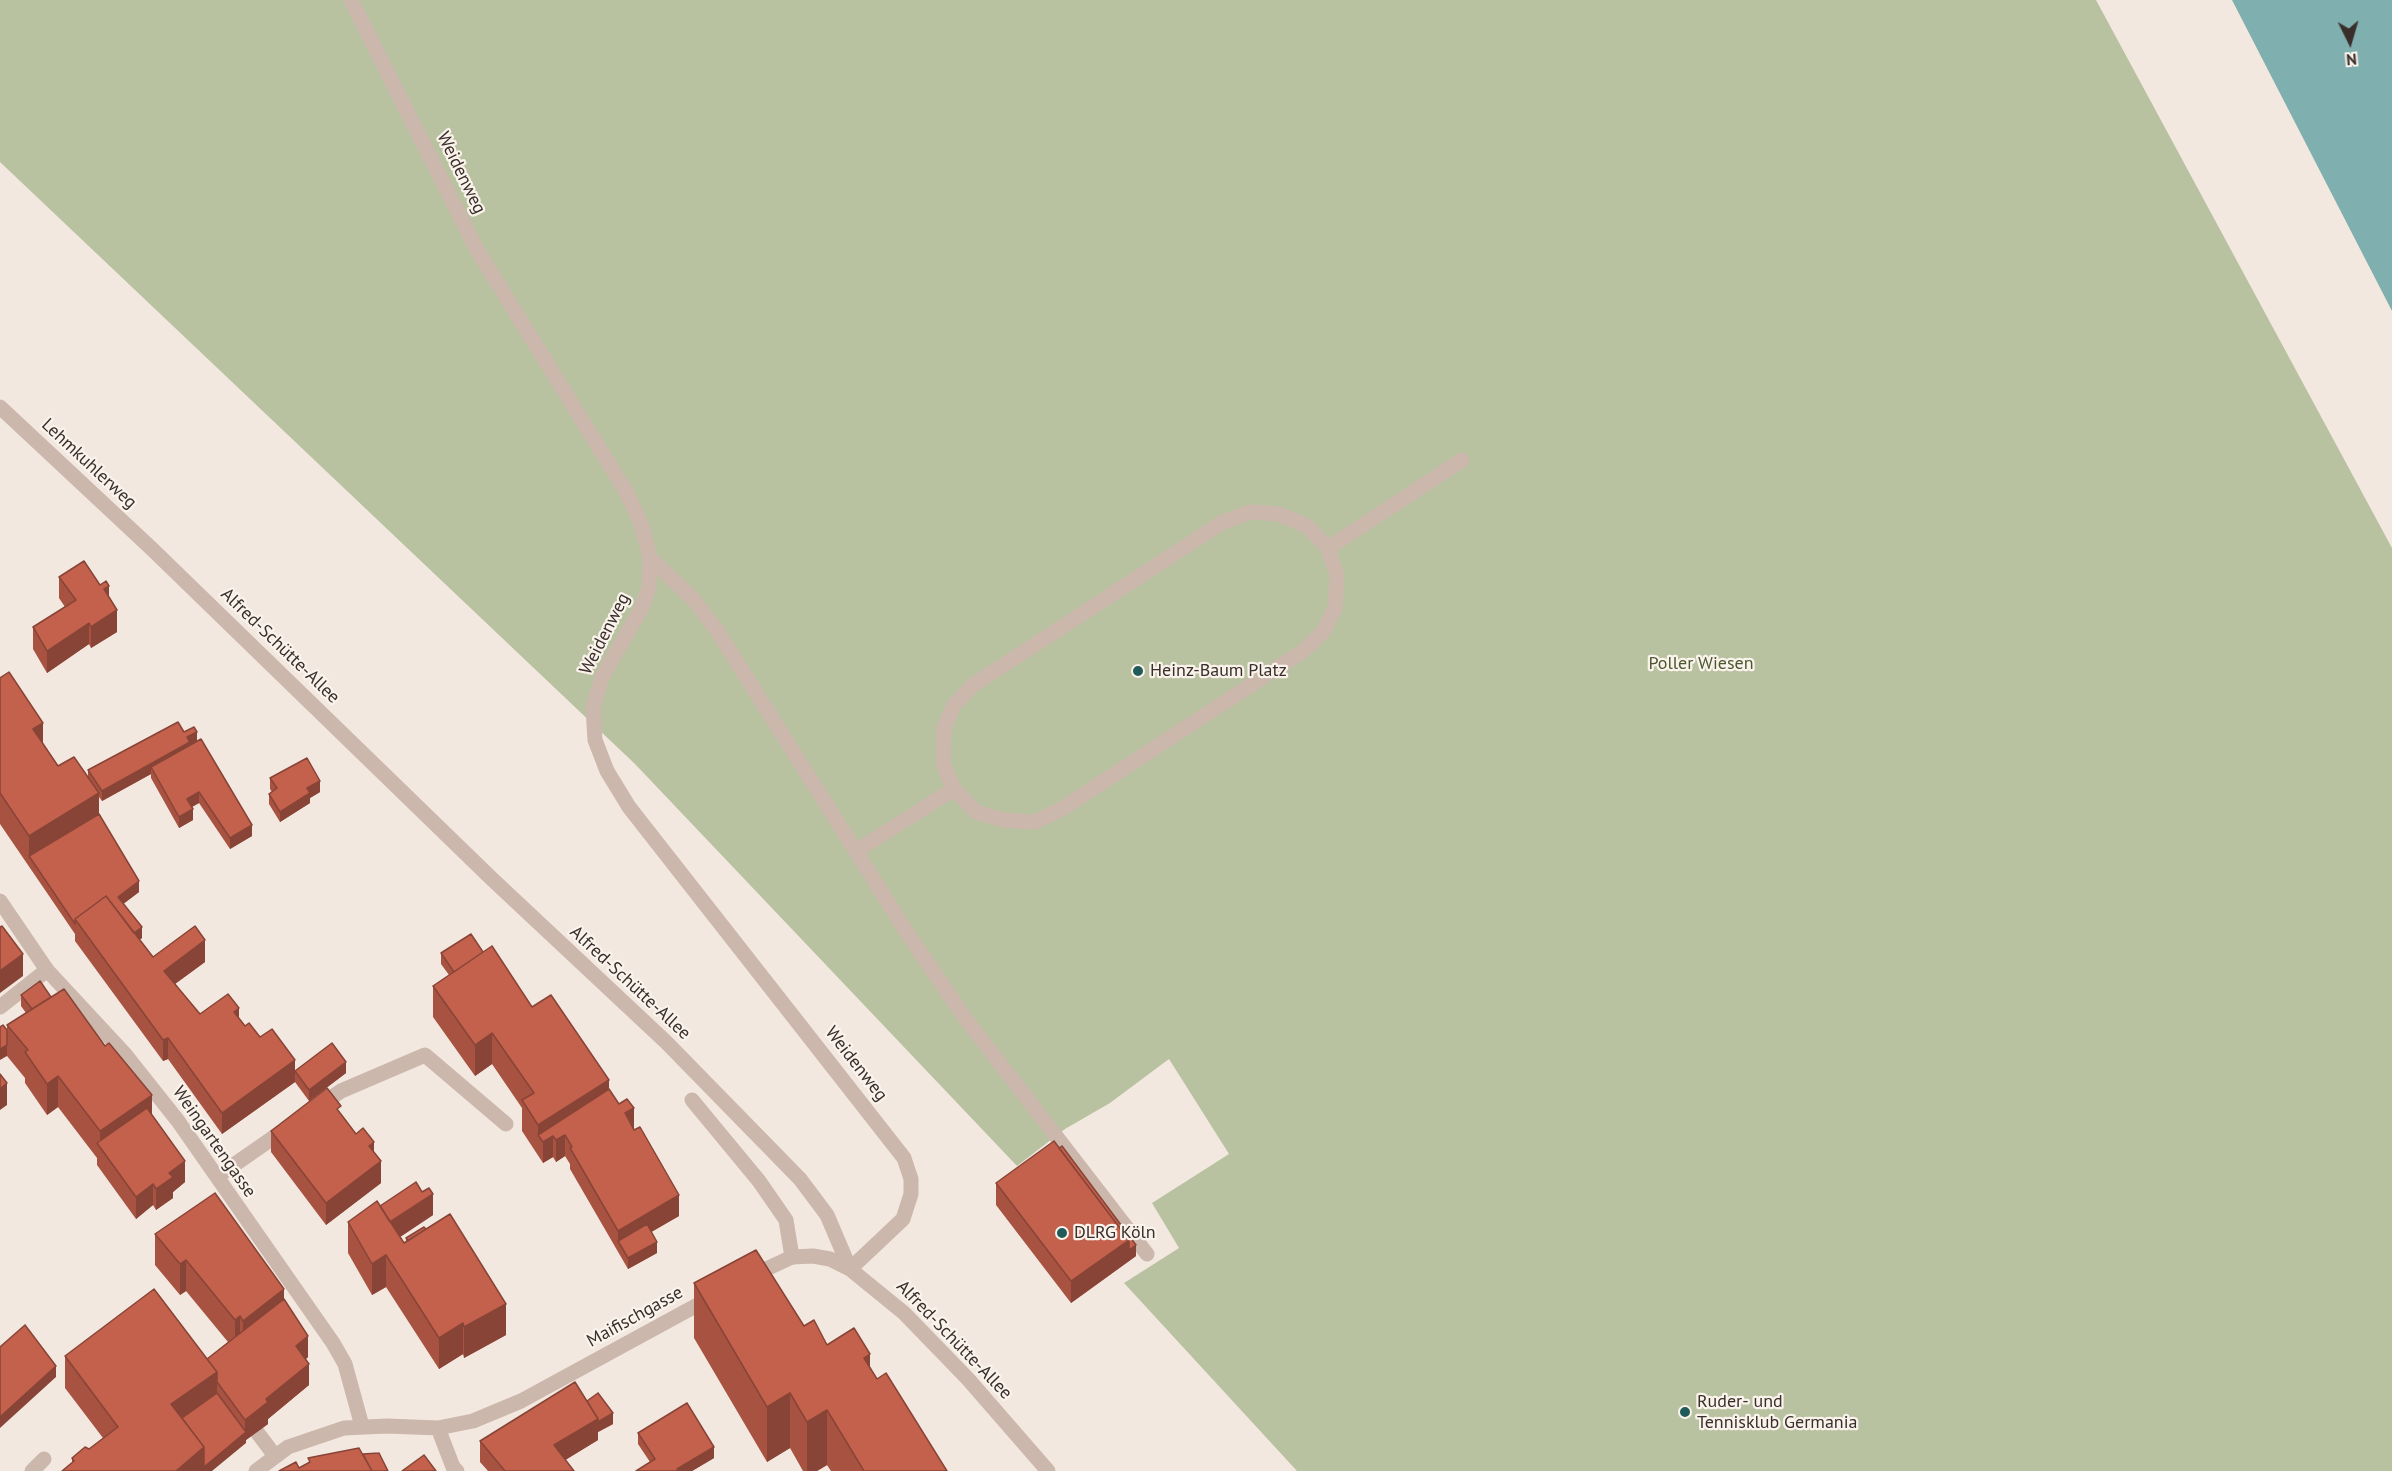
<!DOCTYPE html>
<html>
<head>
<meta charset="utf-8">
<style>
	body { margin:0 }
	#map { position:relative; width:2392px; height:1471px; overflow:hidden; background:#f3e8e0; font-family:"PT Sans",sans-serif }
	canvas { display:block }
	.north { position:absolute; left:2320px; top:12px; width:60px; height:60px; -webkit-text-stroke:4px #faf3ec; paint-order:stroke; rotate:175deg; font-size:16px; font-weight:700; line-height:24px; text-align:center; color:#392e2a }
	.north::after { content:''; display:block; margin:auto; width:21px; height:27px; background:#392e2a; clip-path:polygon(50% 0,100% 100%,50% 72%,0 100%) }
</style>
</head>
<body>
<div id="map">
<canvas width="2392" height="1471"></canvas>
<div class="north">N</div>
</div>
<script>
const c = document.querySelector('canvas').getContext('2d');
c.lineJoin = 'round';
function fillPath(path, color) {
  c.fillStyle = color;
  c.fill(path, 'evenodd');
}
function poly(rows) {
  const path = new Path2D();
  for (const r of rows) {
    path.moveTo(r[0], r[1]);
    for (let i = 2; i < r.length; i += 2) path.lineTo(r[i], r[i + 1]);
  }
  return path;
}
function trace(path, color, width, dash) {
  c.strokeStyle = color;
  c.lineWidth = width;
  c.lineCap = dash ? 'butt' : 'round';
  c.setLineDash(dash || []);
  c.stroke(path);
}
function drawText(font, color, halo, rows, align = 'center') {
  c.font = font + ' "PT Sans",sans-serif';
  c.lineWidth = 4.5;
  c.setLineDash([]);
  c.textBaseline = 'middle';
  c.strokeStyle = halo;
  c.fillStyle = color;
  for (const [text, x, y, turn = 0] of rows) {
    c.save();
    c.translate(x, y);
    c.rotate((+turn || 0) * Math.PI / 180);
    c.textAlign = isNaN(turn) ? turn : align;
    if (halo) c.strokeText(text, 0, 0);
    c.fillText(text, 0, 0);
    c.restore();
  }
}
const green = poly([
	[0,0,2096,0,2392,548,2392,1471,1297,1471,1124,1283,1179,1248,1152,1203,1229,1154,1169,1059,1110,1103,1065,1129,1017,1166,635,764,0,162]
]);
const water = poly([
	[2232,0,2392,0,2392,311]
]);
const lane = poly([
	[1328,548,1462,460],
	[650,558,693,599,716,629,906,931,965,1018,1147,1254],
	[856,851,954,789,976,812,1003,820,1034,822,1060,810,1303,651,1323,632,1335,608,1337,576,1328,548,1307,526,1279,514,1250,512,1223,522,973,685,954,705,944,728,943,764,954,789],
	[0,1007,47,970],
	[692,1100,759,1181,786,1220,792,1257],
	[316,1108,341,1091,425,1055,506,1124],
	[218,1176,287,1128],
	[257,1432,275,1456],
	[32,1471,44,1459]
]);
const street = poly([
	[351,0,476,248,627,493,642,526,650,558,649,588,641,609,602,677,593,708,595,740,607,771,629,807,904,1158,911,1179,911,1194,903,1219,850,1269],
	[0,407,152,549,492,879,666,1042,800,1179,827,1215,850,1269,904,1313,968,1379,1048,1471],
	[0,901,47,970,124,1053,178,1121,333,1343,345,1364,362,1426],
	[749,1277,792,1257,813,1256,830,1259,850,1269],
	[438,1428,453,1467,457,1471],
	[256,1471,288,1447,344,1428,387,1426,438,1428,473,1421,521,1401,712,1297]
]);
const wall = poly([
	[59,577,100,585,109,598,117,632,91,648,89,644,47,673,33,649,33,627,65,607,59,598],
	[0,678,58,766,88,777,88,770,184,732,197,741,252,836,230,849,199,803,191,807,193,820,179,828,151,778,151,774,102,801,99,797,99,814,139,892,123,904,142,938,139,940,153,957,205,962,175,984,200,1014,239,1018,245,1026,260,1037,295,1071,346,1073,309,1101,295,1082,222,1134,168,1059,163,1061,75,941,75,934,0,824],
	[270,778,320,792,310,798,310,803,280,822,269,804,269,794,272,792,270,789],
	[483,952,532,1007,609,1089,634,1128,679,1216,651,1232,657,1253,628,1269,570,1169,570,1164,565,1156,556,1162,553,1157,543,1163,522,1131,522,1108,492,1064,475,1076,433,1017,433,986,449,975,441,964,441,953],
	[21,995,51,997,152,1115,185,1182,173,1192,173,1198,156,1210,153,1205,136,1219,97,1165,97,1158,58,1107,47,1115,25,1083,25,1078,7,1056,7,1025,26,1013,21,1006],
	[341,1114,356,1134,381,1183,326,1225,271,1152,271,1131],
	[996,1183,1136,1256,1071,1303,996,1205],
	[380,1206,433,1215,400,1237,404,1243,406,1242,406,1238,506,1335,464,1358,463,1354,439,1369,386,1287,372,1295,348,1253,348,1222],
	[155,1234,284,1299,308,1357,306,1359,309,1385,268,1419,268,1424,246,1440,246,1443,72,1463,72,1458,89,1449,103,1438,65,1388,65,1356,207,1359,228,1342,186,1291,180,1295,155,1265],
	[694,1283,804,1326,827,1345,870,1368,877,1379,947,1471,831,1471,827,1465,817,1471,803,1471,790,1448,767,1462,694,1338],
	[587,1401,613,1424,598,1432,598,1440,565,1460,574,1471,488,1471,480,1462,480,1441],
	[638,1433,714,1458,692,1471,636,1471,650,1462,638,1444]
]);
const shadedWall = poly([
	[109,586,109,607,104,589],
	[117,610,117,632,91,648,91,627],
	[89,623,89,644,47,673,47,651],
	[43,723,43,754,33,729],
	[197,732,197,743,151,767,151,774,102,801,102,791,187,737],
	[320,781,320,792,310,798,310,803,280,822,280,812,307,788],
	[199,792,199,803,187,810,187,799],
	[99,793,99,825,29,856,29,836],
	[193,809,193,820,179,828,179,817],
	[252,825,252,836,230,849,230,838],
	[139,881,139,892,118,908,118,897],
	[142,927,142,938,129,948,129,937],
	[205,940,205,962,164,992,164,971],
	[23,954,23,976,0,993,0,971],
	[239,1008,239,1030,234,1012],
	[492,1033,492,1064,475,1076,475,1045],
	[168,1038,168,1059,163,1061,163,1040],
	[7,1045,7,1056,0,1060,0,1049],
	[295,1060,295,1082,222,1134,222,1113],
	[346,1062,346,1073,309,1101,309,1090],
	[58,1076,58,1107,47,1115,47,1084],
	[609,1080,609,1111,565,1135,565,1156,556,1162,556,1140,553,1136,553,1157,543,1163,543,1142,538,1135,538,1156,538,1125],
	[7,1083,7,1105,0,1110,0,1089],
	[152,1095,152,1126,100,1148,100,1131],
	[634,1108,634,1129,625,1113],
	[374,1142,374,1163,369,1146],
	[185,1161,185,1182,173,1192,173,1198,156,1210,156,1189,169,1173],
	[381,1161,381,1183,326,1225,326,1203],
	[153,1184,153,1205,136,1219,136,1197],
	[433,1194,433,1215,385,1247,385,1226],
	[679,1195,679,1216,622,1249,618,1241,618,1231],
	[1129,1240,1136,1245,1136,1256,1071,1303,1071,1281],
	[657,1242,657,1253,628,1269,628,1258],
	[386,1255,386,1287,372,1295,372,1264],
	[186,1260,186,1291,180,1295,180,1264],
	[284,1289,284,1320,243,1352,243,1321],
	[506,1304,506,1335,464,1358,464,1327],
	[240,1316,240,1347,235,1351,235,1320],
	[463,1323,463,1354,439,1369,439,1338],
	[308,1336,308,1357,296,1367,296,1346],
	[870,1354,870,1409,864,1358],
	[309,1364,309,1385,268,1419,268,1424,246,1440,246,1443,212,1471,176,1471,204,1447,245,1433,245,1420,266,1399],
	[56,1366,56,1377,0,1428,0,1417],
	[217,1372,217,1404,177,1432,171,1404],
	[790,1393,790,1448,767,1462,767,1407],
	[827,1410,827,1465,817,1471,807,1471,807,1422],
	[613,1413,613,1424,598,1432,598,1440,554,1467,554,1445,598,1419],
	[714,1447,714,1458,692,1471,677,1471,677,1469]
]);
const building = poly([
	[84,561,100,585,106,581,109,586,104,589,117,610,91,627,89,623,47,651,33,627,76,600,59,577,84,561],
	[9,672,43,723,33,729,58,766,74,757,99,793,29,836,0,793,0,678,9,672],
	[178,722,184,732,194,727,197,732,187,737,190,742,102,791,88,770,178,722],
	[201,739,252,825,230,838,199,792,187,799,193,809,179,817,151,767,201,739],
	[307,758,320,781,307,788,310,793,280,812,269,794,277,788,270,778,307,758],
	[99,814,139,881,118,897,142,927,134,933,106,896,75,919,75,924,29,856,99,814],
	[106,896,153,957,195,926,205,940,164,971,200,1014,228,994,239,1008,234,1012,245,1026,249,1023,260,1037,272,1029,295,1060,222,1113,168,1038,163,1040,75,919,106,896],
	[2,926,23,954,0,971,0,927,2,926],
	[471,934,483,952,454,972,441,953,471,934],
	[492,946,532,1007,551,995,609,1080,538,1125,522,1100,534,1093,492,1033,475,1045,433,986,492,946],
	[40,981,51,997,32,1009,21,995,40,981],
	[64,989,105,1046,109,1043,152,1095,100,1131,58,1076,47,1084,25,1052,28,1050,7,1025,64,989],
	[3,1025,7,1030,7,1045,0,1049,0,1027,3,1025],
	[332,1043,346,1062,309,1090,295,1071,332,1043],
	[0,1074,7,1083,0,1089,0,1074],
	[327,1088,341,1106,337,1109,356,1134,363,1128,374,1142,369,1146,381,1161,326,1203,271,1131,327,1088],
	[609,1089,619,1104,627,1099,634,1108,625,1113,634,1130,640,1127,679,1195,618,1231,570,1148,572,1147,565,1135,556,1140,553,1136,543,1142,538,1135,609,1089],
	[147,1108,185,1161,169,1173,173,1177,156,1189,153,1184,136,1197,97,1143,147,1108],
	[1054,1141,1129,1240,1071,1281,996,1183,1054,1141],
	[1062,1146,1136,1245,1129,1250,1129,1240,1059,1148,1062,1146],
	[416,1182,422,1192,429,1188,433,1194,390,1222,380,1206,416,1182],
	[215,1193,284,1289,243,1321,240,1316,235,1320,186,1260,180,1264,155,1234,215,1193],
	[377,1201,404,1243,450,1214,506,1304,464,1327,463,1323,439,1338,386,1255,372,1264,348,1222,377,1201],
	[647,1224,657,1242,628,1258,618,1241,647,1224],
	[424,1227,426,1229,408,1241,406,1238,424,1227],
	[756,1250,804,1326,814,1320,827,1345,854,1328,870,1354,864,1358,877,1379,886,1373,947,1471,864,1471,827,1410,807,1422,790,1393,767,1407,694,1283,756,1250],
	[154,1289,217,1372,171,1404,204,1447,176,1471,62,1471,74,1461,72,1458,85,1447,89,1449,118,1427,65,1356,154,1289],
	[284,1299,308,1336,296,1346,309,1364,266,1399,268,1402,245,1420,217,1382,217,1372,207,1359,284,1299],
	[25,1325,56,1366,0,1417,0,1347,25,1325],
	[575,1382,598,1419,554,1445,574,1471,505,1471,480,1441,575,1382],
	[217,1393,246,1432,204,1467,204,1447,182,1418,217,1393],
	[598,1393,613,1413,598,1422,598,1419,587,1401,598,1393],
	[687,1403,714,1447,677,1469,678,1471,636,1471,655,1459,638,1433,687,1403],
	[359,1448,372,1471,279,1471,296,1462,299,1468,310,1462,308,1458,359,1448],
	[379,1453,388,1471,372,1471,363,1454,379,1453],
	[424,1455,436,1471,402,1471,424,1455]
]);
const markers = [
	[1138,671,6,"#205a59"],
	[1062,1233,6,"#205a59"],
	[1685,1412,6,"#205a59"]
];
const streetNames = [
	["Weidenweg",461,173,64],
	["Lehmkuhlerweg",89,464,43],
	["Weidenweg",605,634,-63],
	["Alfred-Schütte-Allee",280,646,44],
	["Alfred-Schütte-Allee",630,983,43],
	["Weidenweg",856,1064,52],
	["Weingartengasse",214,1142,55],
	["Maifischgasse",635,1317,-29],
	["Alfred-Schütte-Allee",954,1340,46]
];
const parkNames = [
	["Poller Wiesen",1701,664]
];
const poiNames = [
	["Heinz-Baum Platz",1150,671],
	["DLRG Köln",1074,1233],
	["Ruder- und",1697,1402],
	["Tennisklub Germania",1697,1423]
];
fillPath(green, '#b9c2a0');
fillPath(water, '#7fafae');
trace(lane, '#cbb7ac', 15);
trace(street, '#cbb7ac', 15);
fillPath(wall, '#a85342');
fillPath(shadedWall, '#884436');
fillPath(building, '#c3614d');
trace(building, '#884436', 1.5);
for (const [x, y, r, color] of markers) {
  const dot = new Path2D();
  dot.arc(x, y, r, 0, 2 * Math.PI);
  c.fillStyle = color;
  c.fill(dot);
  trace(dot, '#faf3ec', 2);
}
drawText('18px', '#392e2a', '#faf3ec', streetNames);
drawText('18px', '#4b572f', '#faf3ec', parkNames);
drawText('18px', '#392e2a', '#faf3ec', poiNames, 'left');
</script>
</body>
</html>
